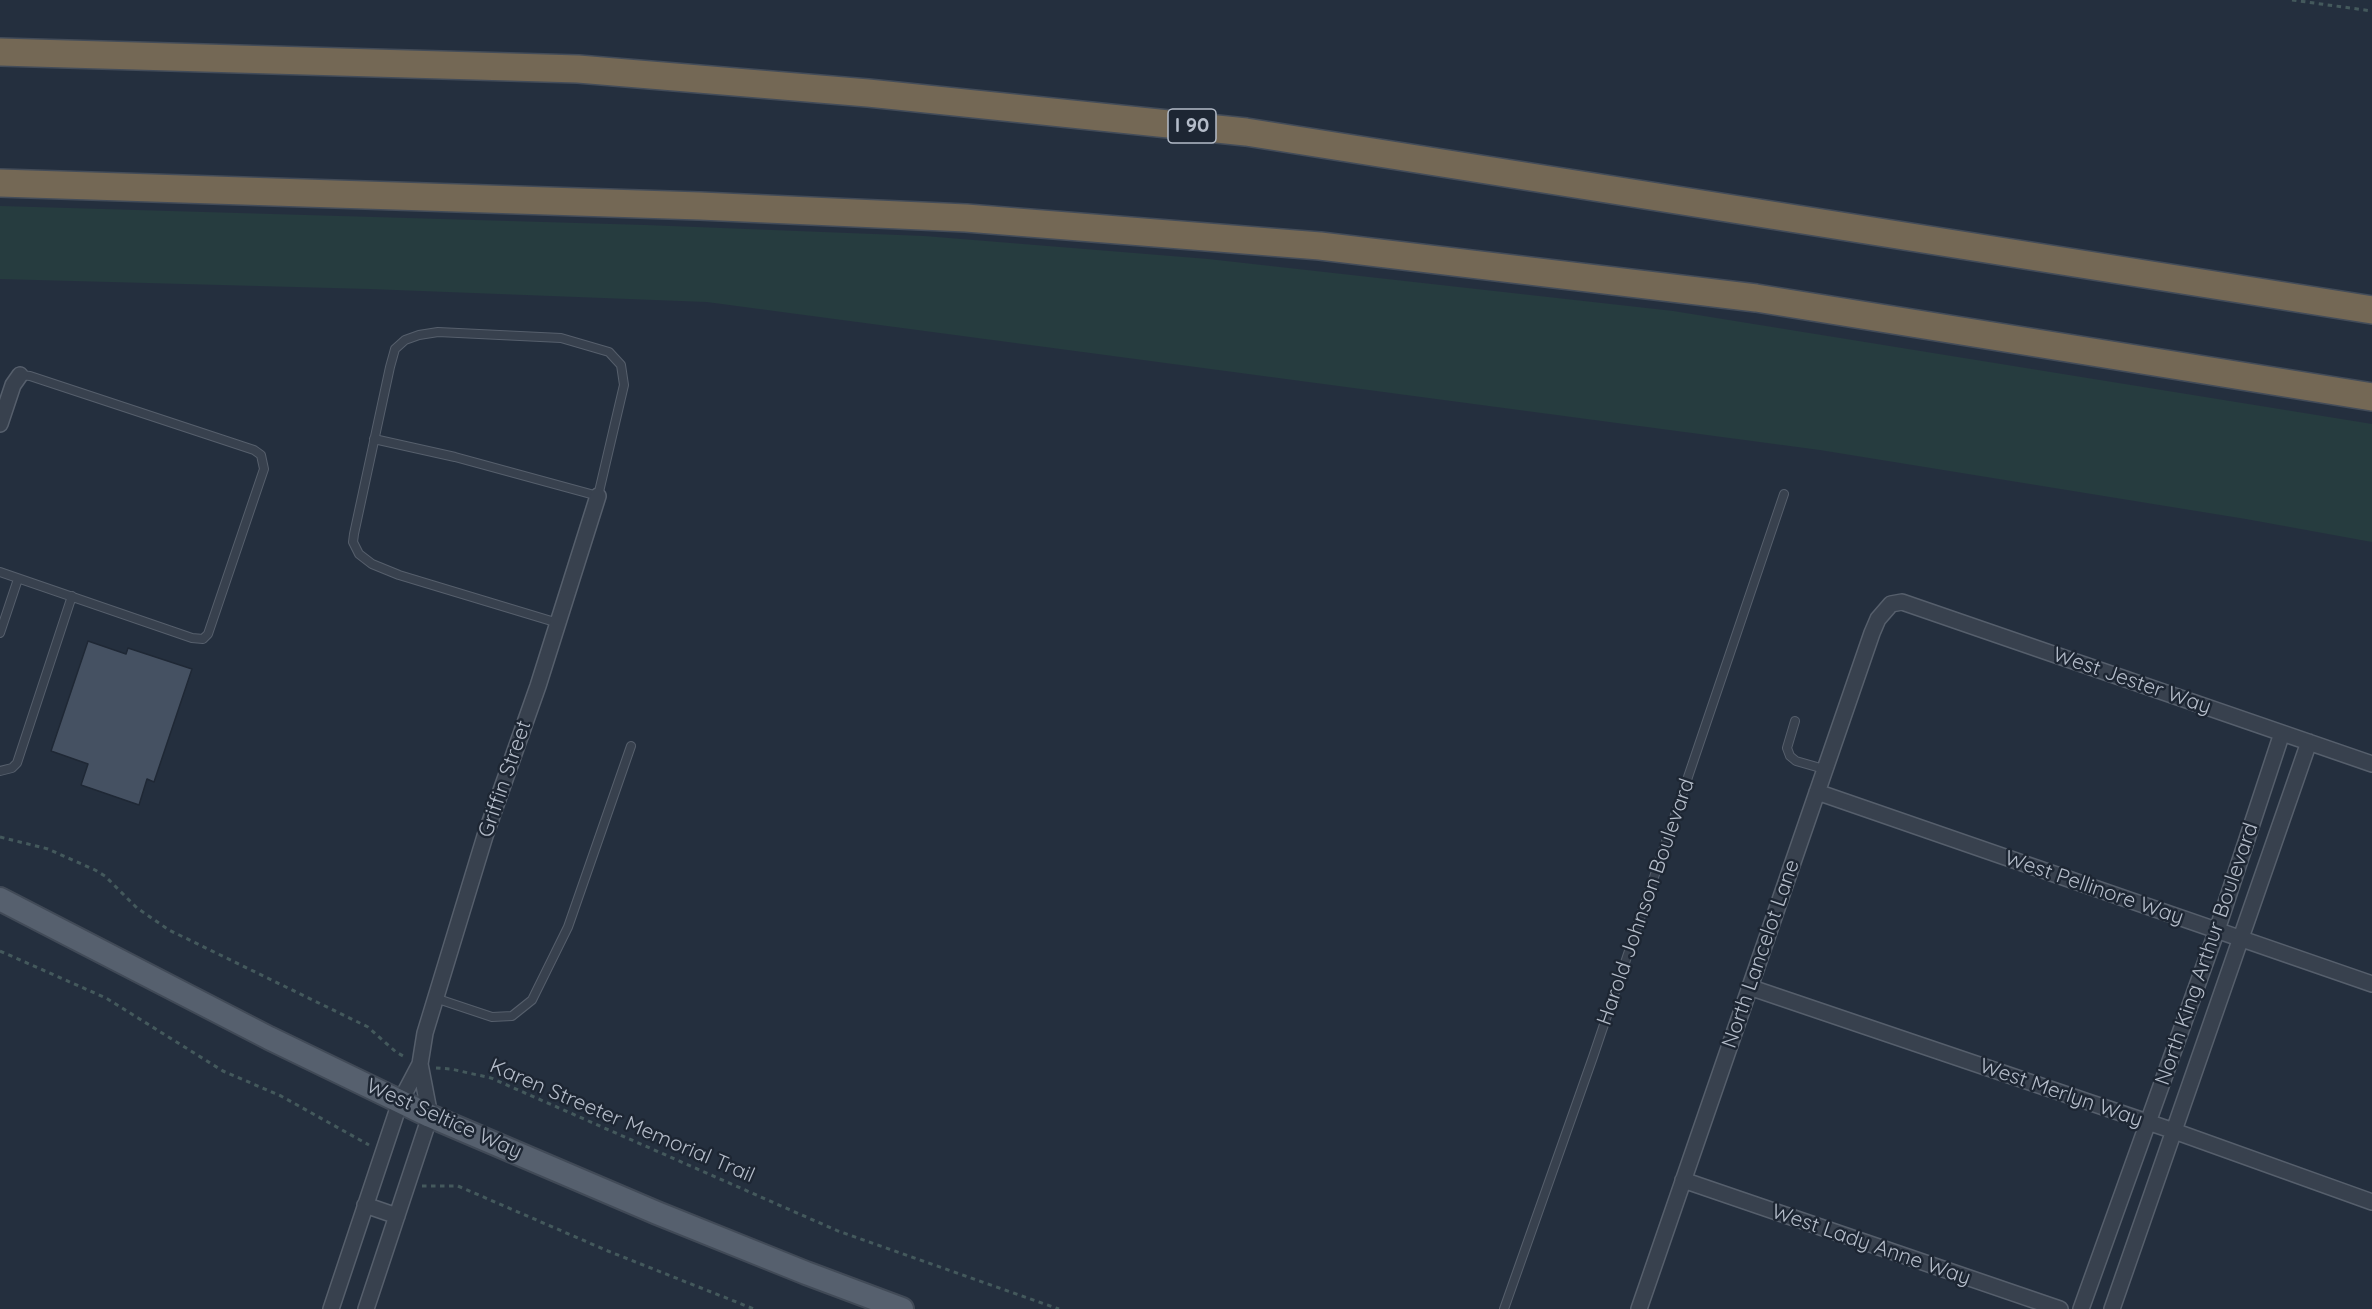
<!DOCTYPE html>
<html>
<head>
<meta charset="utf-8">
<style>
	body { margin:0 }
	canvas { display:block; background:#242f3e }
</style>
</head>
<body>
<canvas width="2372" height="1309"></canvas>
<script>
const c = document.querySelector('canvas').getContext('2d');
c.lineJoin = 'round';
function fillPath(path, color) {
  c.fillStyle = color;
  c.fill(path, 'evenodd');
}
function poly(rows) {
  const path = new Path2D();
  for (const r of rows) {
    path.moveTo(r[0], r[1]);
    for (let i = 2; i < r.length; i += 2) path.lineTo(r[i], r[i + 1]);
  }
  return path;
}
function trace(path, color, width, dash) {
  c.strokeStyle = color;
  c.lineWidth = width;
  c.lineCap = dash ? 'butt' : 'round';
  c.setLineDash(dash || []);
  c.stroke(path);
}
function drawText(font, color, halo, rows, align = 'center') {
  c.font = font + ' Quicksand,sans-serif';
  c.lineWidth = 5;
  c.setLineDash([]);
  c.textBaseline = 'middle';
  c.strokeStyle = halo;
  c.fillStyle = color;
  for (const [text, x, y, turn = 0] of rows) {
    c.save();
    c.translate(x, y);
    c.rotate((+turn || 0) * Math.PI / 180);
    c.textAlign = isNaN(turn) ? turn : align;
    if (halo) c.strokeText(text, 0, 0);
    c.fillText(text, 0, 0);
    c.restore();
  }
}
const green = poly([
	[0,206,645,225,924,236,1208,259,1673,311,2372,424,2372,542,2246,519,1820,450,707,302,370,289,0,279]
]);
const building = poly([
	[88,641,126,654,128,648,192,669,154,782,147,779,139,805,81,785,88,764,51,751,88,641]
]);
const path = poly([
	[2292,0,2372,11],
	[0,837,48,849,95,870,105,876,137,908,169,930,368,1027,396,1052,405,1057],
	[0,951,106,998,223,1071,281,1096,369,1145],
	[436,1068,451,1069,491,1078,838,1231,1059,1309],
	[422,1186,458,1186,608,1251,754,1309]
]);
const lane = poly([
	[374,439,455,457,598,496,624,385,621,365,609,352,561,338,438,332,419,335,405,340,395,349,390,367,354,534,353,542,359,554,372,564,399,575,558,623],
	[0,572,192,638,203,639,208,634,264,469,261,455,254,450,30,376,20,375],
	[0,633,18,579],
	[1795,721,1787,748,1790,756,1796,761,1824,769],
	[0,771,12,768,17,763,72,596],
	[435,998,492,1017,512,1016,532,1000,568,927,631,746],
	[1504,1309,1593,1057,1784,494]
]);
const street = poly([
	[0,424,13,385,20,375],
	[1817,792,2372,984],
	[1749,987,2174,1131,2372,1202],
	[1683,1180,2060,1309],
	[365,1205,397,1216],
	[331,1309,400,1102,420,1064,425,1033,485,836,538,686,598,496],
	[366,1309,430,1116,420,1064],
	[1639,1309,1872,633,1878,619,1891,604,1902,602,2372,764],
	[2081,1309,2217,930,2282,733],
	[2112,1309,2309,742]
]);
const primary = poly([
	[0,899,269,1038,430,1116,657,1213,806,1273,902,1309]
]);
const highway = poly([
	[0,52,578,69,868,93,1246,132,2372,310],
	[0,183,700,206,966,218,1320,246,1756,298,2372,397]
]);
const shields = [
	[1192,126,48]
];
const shieldNames = [
	["I 90",1192,126]
];
const streetNames = [
	["West Jester Way",2132,681,19],
	["Griffin Street",505,779,-71],
	["West Pellinore Way",2094,888,19],
	["Harold Johnson Boulevard",1646,902,-71],
	["North Lancelot Lane",1761,954,-71],
	["North King Arthur Boulevard",2207,954,-71],
	["West Merlyn Way",2061,1093,19],
	["West Seltice Way",444,1119,24],
	["Karen Streeter Memorial Trail",622,1121,23],
	["West Lady Anne Way",1871,1245,19]
];
fillPath(green, '#263c3f');
fillPath(building, '#455162');
trace(building, '#1f2835', 1.5);
trace(lane, '#565f6c', 10);
trace(street, '#565f6c', 18);
trace(primary, '#414a57', 26);
trace(highway, '#434c59', 30);
trace(path, '#44595c', 3, [4.5, 4.5]);
trace(lane, '#38414e', 8);
trace(street, '#38414e', 15);
trace(primary, '#56606e', 22);
trace(highway, '#746855', 27);
for (const [x, y, w] of shields) {
  const box = new Path2D();
  box.roundRect(x - w / 2, y - 17, w, 34, 4.5);
  c.fillStyle = '#1d2633';
  c.fill(box);
  trace(box, '#b4bcc9', 1.5);
}
drawText('bold 20px', '#b4bcc9', null, shieldNames);
drawText('21px', '#b4bcc9', '#1d2633', streetNames);
</script>
</body>
</html>
